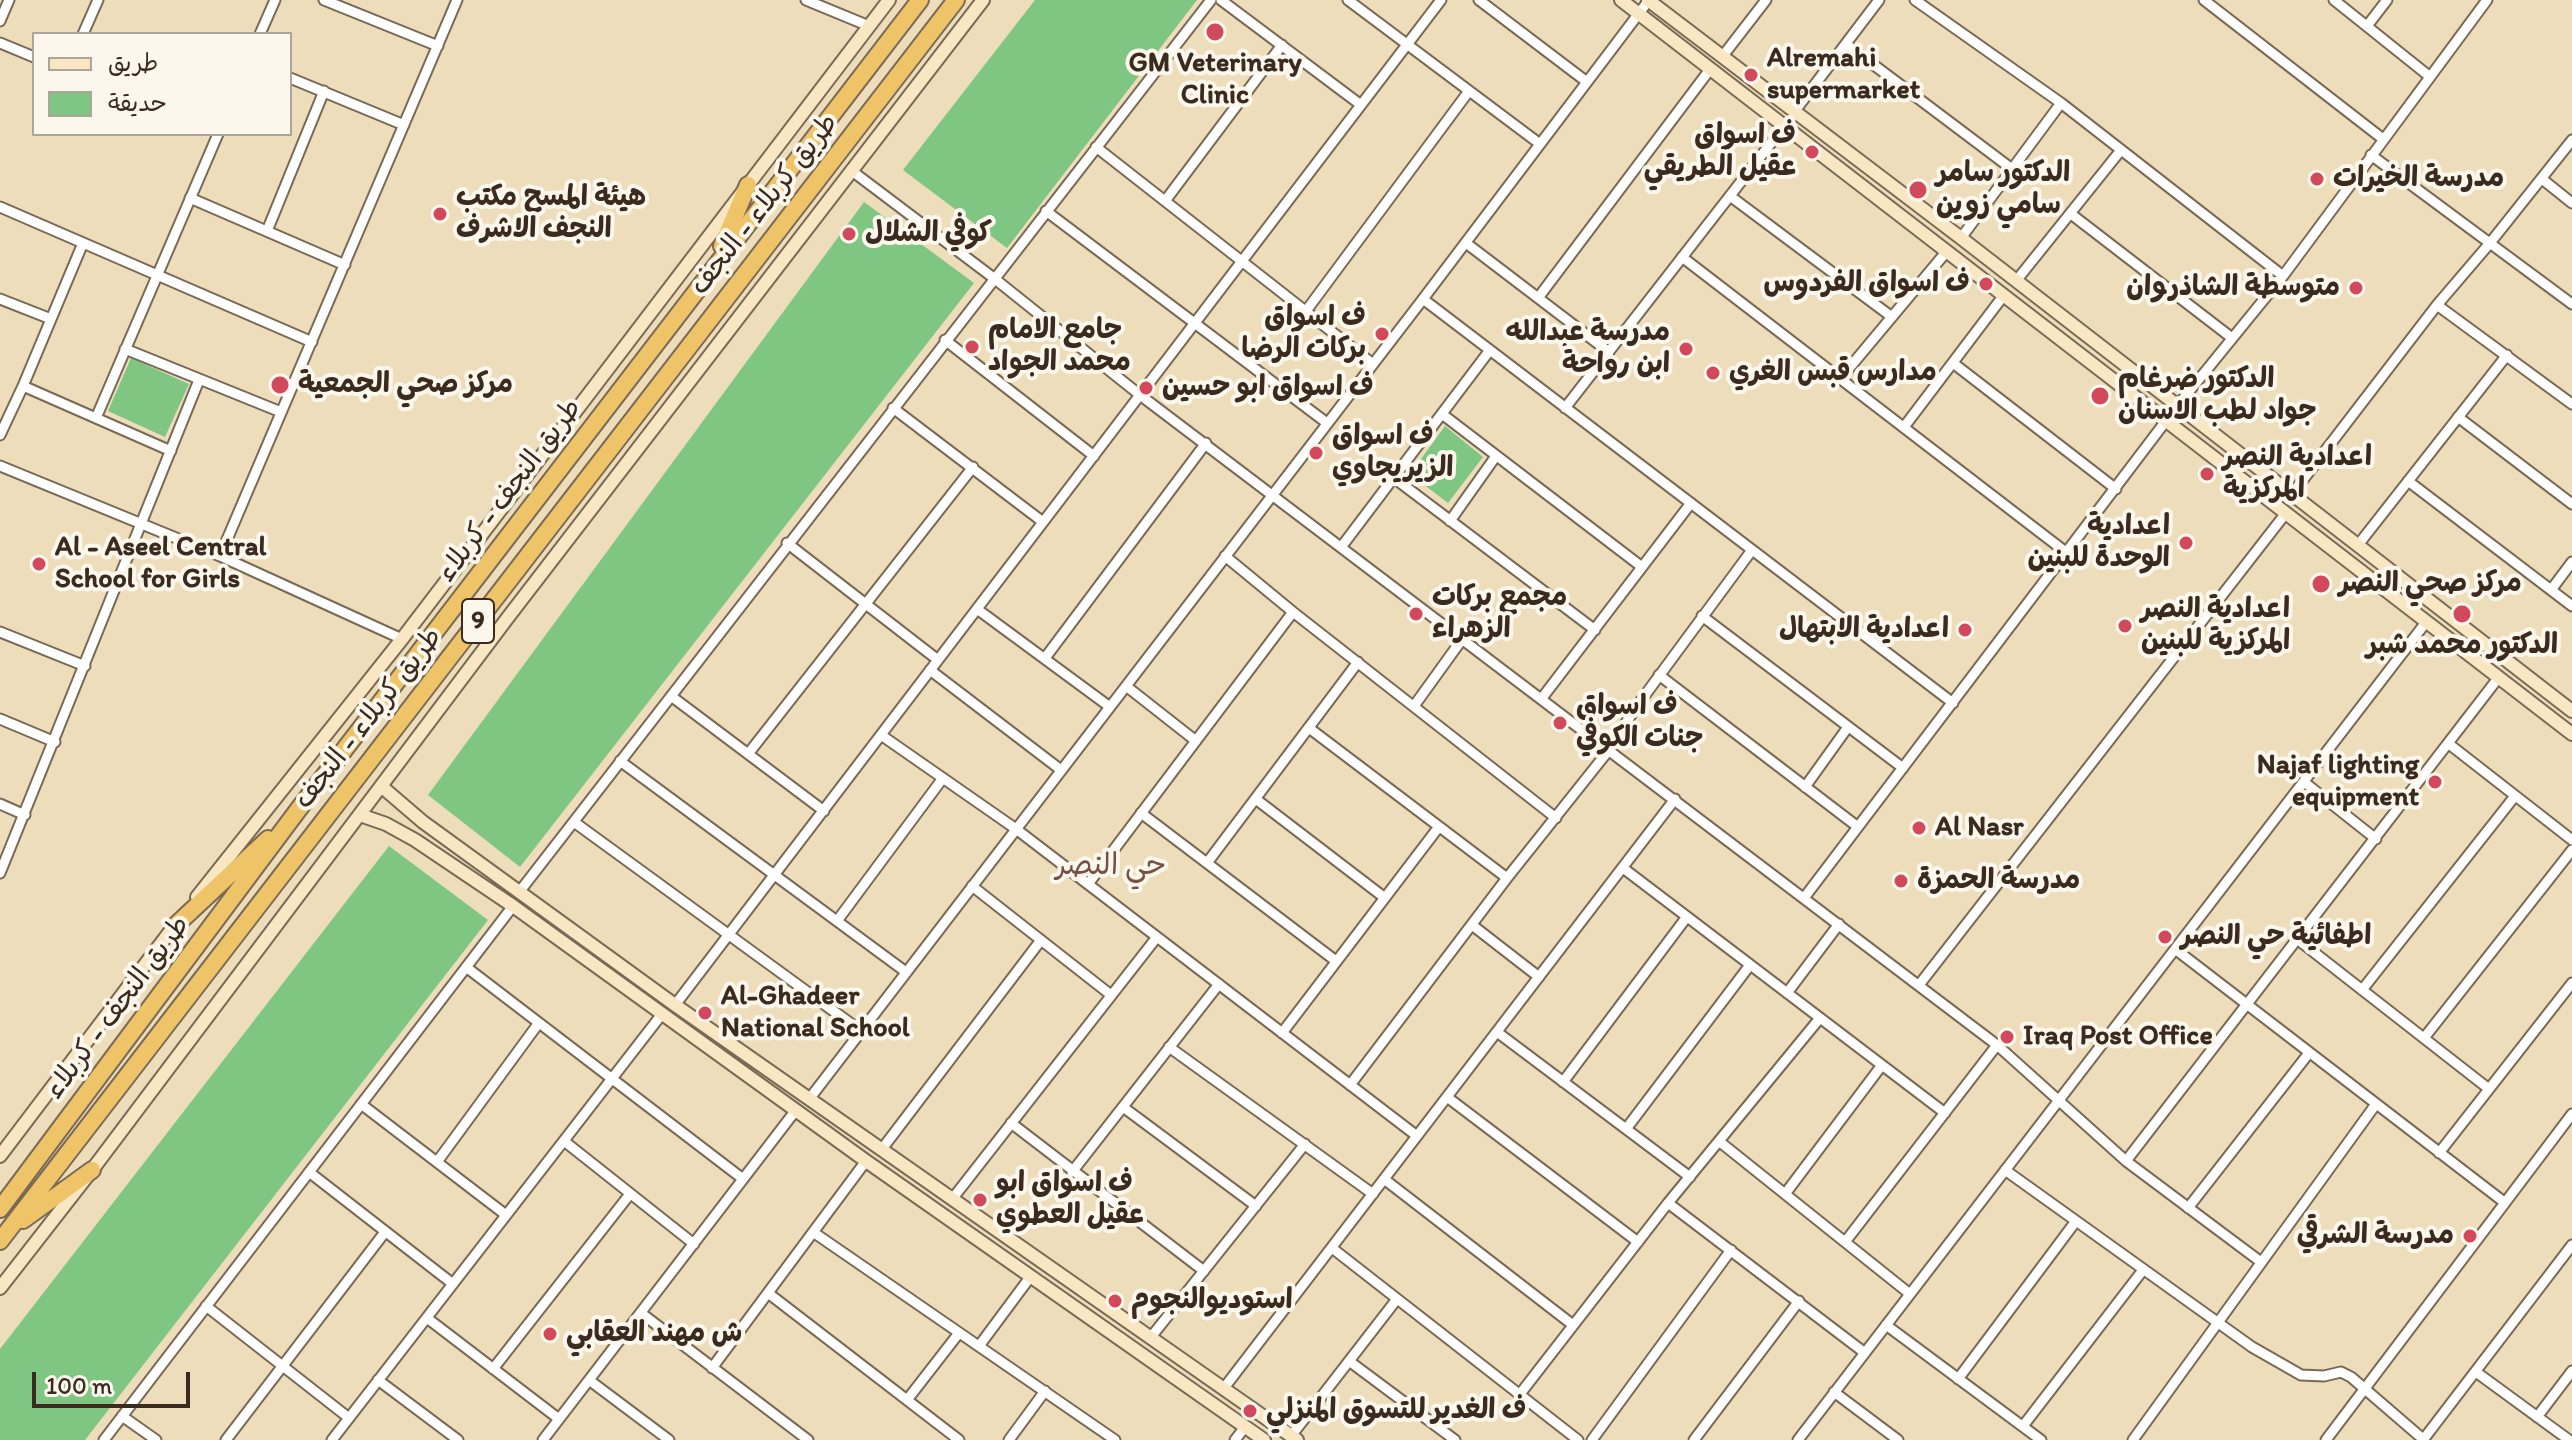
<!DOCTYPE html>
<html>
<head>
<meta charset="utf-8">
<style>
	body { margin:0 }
	#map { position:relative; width:2572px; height:1440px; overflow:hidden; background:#edddbb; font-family:Itim,"Playpen Sans Arabic",sans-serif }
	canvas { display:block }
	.legend { position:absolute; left:32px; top:32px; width:260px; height:104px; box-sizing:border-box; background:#fbf7ec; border:2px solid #aea59a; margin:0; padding:10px 14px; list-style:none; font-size:24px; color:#3b2a1e }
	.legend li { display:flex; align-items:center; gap:16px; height:40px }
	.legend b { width:40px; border:2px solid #aea59a }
	.scale { position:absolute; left:32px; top:1372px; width:158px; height:36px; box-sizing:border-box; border:4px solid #3b2a1e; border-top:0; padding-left:10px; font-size:24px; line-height:28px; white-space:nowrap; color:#3b2a1e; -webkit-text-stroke:6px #fbf7ec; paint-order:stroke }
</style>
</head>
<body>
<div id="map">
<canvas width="2572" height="1440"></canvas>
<ul class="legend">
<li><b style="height:10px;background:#f9e7c3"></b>طريق</li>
<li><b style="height:22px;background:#7ec682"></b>حديقة</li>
</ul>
<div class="scale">100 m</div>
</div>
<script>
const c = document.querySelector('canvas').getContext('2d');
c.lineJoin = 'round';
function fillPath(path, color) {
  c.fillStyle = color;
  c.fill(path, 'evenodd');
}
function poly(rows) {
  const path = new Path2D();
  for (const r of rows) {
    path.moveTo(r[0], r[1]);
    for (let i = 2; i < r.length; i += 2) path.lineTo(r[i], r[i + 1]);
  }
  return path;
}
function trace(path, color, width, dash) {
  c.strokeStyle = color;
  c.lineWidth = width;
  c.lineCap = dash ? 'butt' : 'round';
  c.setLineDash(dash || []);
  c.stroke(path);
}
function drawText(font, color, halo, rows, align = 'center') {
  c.font = font + ' Itim,"Playpen Sans Arabic",sans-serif';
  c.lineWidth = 8;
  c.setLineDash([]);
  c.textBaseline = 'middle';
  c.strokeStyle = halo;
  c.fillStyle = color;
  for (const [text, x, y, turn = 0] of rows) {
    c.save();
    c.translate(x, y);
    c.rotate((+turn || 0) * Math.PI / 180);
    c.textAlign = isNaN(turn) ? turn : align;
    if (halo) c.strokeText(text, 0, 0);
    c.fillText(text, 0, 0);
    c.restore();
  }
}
const green = poly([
	[1035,0,1197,0,1007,248,903,170],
	[864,202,974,283,520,867,428,795],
	[131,358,189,384,165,437,108,411],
	[1445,426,1483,457,1448,503,1410,474],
	[389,846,488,920,85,1440,0,1440,0,1349]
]);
const street = poly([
	[324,0,438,46],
	[806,0,869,26],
	[1221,0,1361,105],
	[1348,0,1540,144],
	[1479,0,1587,82],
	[1915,0,2061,103,2283,276],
	[2204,0,2383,139],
	[2334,0,2429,76],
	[0,21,9,0],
	[2367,26,2387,0],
	[83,34,98,0],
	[260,34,275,0],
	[0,43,34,57],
	[1846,44,2012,169],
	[1722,57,1766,0],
	[290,78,404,125],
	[1794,112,1879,0],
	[1096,147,1373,364],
	[2371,155,2572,304],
	[852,171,995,279,1140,395,1997,1045,2126,1161,2261,1262],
	[2542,179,2572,203],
	[1730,196,1892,317],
	[190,198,345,265],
	[1165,201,1282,45],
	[0,207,312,342],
	[1046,211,1327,423],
	[2071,214,2232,338],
	[267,231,324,91],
	[1961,238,2061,103],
	[1466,243,1609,352],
	[1682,257,2067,553],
	[2016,281,2121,150],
	[1538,298,1711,68],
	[0,299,51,319],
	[1423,299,1953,703],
	[2437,305,2572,404],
	[1306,311,1469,91],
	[945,340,1094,456],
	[125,349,281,412],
	[1953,363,2116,489],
	[1840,379,1947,251],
	[23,386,171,451],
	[893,408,1043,522],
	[1565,408,1785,125],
	[1442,414,1642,567],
	[2458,417,2572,504],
	[96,418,218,134],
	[1904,427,2004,295],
	[0,435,23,386,83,243],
	[0,466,220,556,402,639],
	[1394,478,1595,630],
	[2408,481,2572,606],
	[2292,494,2437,305,2490,243,2572,140],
	[1450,521,1496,456],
	[787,543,938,660],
	[2358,545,2507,355],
	[1342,546,1490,350],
	[220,556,457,0],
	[1225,556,1293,612,1556,818],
	[2551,590,2572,562],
	[977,609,1110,707],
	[1702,616,1903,768],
	[0,632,85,666],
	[1045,658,1206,443],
	[930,670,1061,770],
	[1659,675,1858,827],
	[1126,686,1196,741],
	[671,696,824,811],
	[1542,698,1691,503],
	[1414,706,1463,638],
	[0,719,55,742],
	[1309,728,1507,878],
	[881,735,1016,829,1417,1136],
	[2449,744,2572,840],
	[748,754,973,467],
	[620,761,906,972],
	[2304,782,2376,839],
	[1805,787,1848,727],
	[1257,800,1385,898],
	[0,804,25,815],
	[1141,813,1336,961],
	[574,822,861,1031],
	[1207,863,1358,662],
	[1623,868,1945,1113],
	[0,873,199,380],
	[1088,884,1293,612],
	[972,886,1111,995],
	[520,891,1211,0],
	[1804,898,2178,405,2283,276,2487,0],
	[837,921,943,778],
	[1472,925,1539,977],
	[2297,939,2489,1089],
	[2175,949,2504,1202],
	[466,967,743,1179],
	[1919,985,2286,513],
	[2362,990,2515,796],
	[1787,993,1839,924],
	[675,1005,1441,0],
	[1497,1032,1690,1177],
	[1282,1033,1438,828],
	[2424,1038,2572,850],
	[1169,1047,1373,1194],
	[1563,1082,1686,918],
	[1350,1085,1507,878,1609,750,1634,710,1752,550],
	[1447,1097,1638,1242],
	[810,1098,1423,299,1649,0],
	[361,1104,506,1215],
	[1123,1107,1256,1206],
	[1011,1123,1204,1271],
	[1626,1129,1750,965],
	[564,1141,694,1244],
	[1720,1142,1910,1294],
	[882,1149,1041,940],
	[2439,1153,2572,983],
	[2126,1161,2499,677],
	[437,1162,538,1024],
	[2005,1170,2252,1347,2301,1375,2324,1376,2341,1372,2351,1377,2424,1440],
	[309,1172,453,1284],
	[1072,1172,1219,984],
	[1384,1179,1573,1325],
	[1785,1194,1882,1065],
	[953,1198,1157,937],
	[1668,1203,1865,1353],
	[2188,1208,2309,1053],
	[813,1232,1115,1440],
	[1845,1242,1997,1045],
	[1332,1248,1578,1440],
	[768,1293,959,1440],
	[206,1306,349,1418],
	[641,1313,808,1440],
	[427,1318,559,1419],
	[1886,1325,2041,1440],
	[1151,1337,1305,1144],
	[979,1346,1031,1276],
	[1349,1361,1455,1440],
	[712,1368,866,1161],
	[493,1369,630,1194],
	[2476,1372,2569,1440],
	[1958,1379,2076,1221],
	[378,1380,458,1440],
	[589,1380,669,1440],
	[1224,1388,1675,799],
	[1834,1392,1898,1440],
	[1520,1394,1668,1203,1820,1018],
	[907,1400,959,1333],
	[122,1416,156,1440],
	[2537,1417,2572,1371],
	[2023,1426,2143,1270],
	[1291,1436,1397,1299],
	[104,1440,513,906],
	[226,1440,385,1232],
	[332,1440,662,1014],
	[543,1440,796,1110],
	[1009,1440,1045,1391],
	[1235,1440,1245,1427],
	[1592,1440,1731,1250],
	[1694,1440,1799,1301],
	[1798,1440,2427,621],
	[2133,1440,2376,1104],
	[2326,1440,2572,1114],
	[2423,1440,2572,1245]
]);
const secondary = poly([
	[1621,0,2572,734],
	[1648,0,1961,238,2572,711],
	[381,786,423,822,675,1005,1297,1440],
	[360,815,386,824,415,840,513,906,866,1161,1264,1440],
	[197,897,402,639,889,0],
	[0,1156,178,921],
	[0,1288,92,1170,509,616,983,0]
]);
const highway = poly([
	[722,246,748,185],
	[175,926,268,839],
	[0,1209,298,810,920,0],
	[23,1220,92,1170],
	[0,1241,956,0]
]);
const markers = [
	[1215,32,10,"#d1495b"],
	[1751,75,8,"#d1495b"],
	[1812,152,8,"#d1495b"],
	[2317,179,8,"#d1495b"],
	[1918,190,10,"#d1495b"],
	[440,214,8,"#d1495b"],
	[849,234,8,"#d1495b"],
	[1986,284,8,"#d1495b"],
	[2356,288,8,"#d1495b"],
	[1382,334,8,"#d1495b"],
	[972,347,8,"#d1495b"],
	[1686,349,8,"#d1495b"],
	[1713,373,8,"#d1495b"],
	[280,385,10,"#d1495b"],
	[1146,388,8,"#d1495b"],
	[2100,396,10,"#d1495b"],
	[1316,453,8,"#d1495b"],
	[2207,474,8,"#d1495b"],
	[2186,543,8,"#d1495b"],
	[39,564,8,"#d1495b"],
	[2321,584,10,"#d1495b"],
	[1416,614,8,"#d1495b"],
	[2462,614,10,"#d1495b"],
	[2125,626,8,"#d1495b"],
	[1965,630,8,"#d1495b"],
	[1560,723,8,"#d1495b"],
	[2435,782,8,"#d1495b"],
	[1919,828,8,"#d1495b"],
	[1901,881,8,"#d1495b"],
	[2165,937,8,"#d1495b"],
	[705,1013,8,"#d1495b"],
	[2007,1037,8,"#d1495b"],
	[980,1200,8,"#d1495b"],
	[2470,1236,8,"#d1495b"],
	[1115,1301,8,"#d1495b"],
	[550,1334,8,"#d1495b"],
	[1250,1411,8,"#d1495b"]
];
const shields = [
	[478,621,32]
];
const shieldNames = [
	["9",478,621]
];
const poiNames = [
	["Alremahi",1767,59],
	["supermarket",1767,91],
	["GM Veterinary",1215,64,"center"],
	["Clinic",1215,96,"center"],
	["ف اسواق",1796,136,"right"],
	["عقيل الطريقي",1796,168,"right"],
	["الدكتور سامر",1936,174],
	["سامي زوين",1936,206],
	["مدرسة الخيرات",2333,179],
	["هيئة المسح مكتب",456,198],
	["النجف الاشرف",456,230],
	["كوفي الشلال",865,234],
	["ف اسواق الفردوس",1970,284,"right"],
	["متوسطة الشاذروان",2340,288,"right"],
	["ف اسواق",1366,318,"right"],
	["بركات الرضا",1366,350,"right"],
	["جامع الامام",988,331],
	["محمد الجواد",988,363],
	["مدرسة عبدالله",1670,333,"right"],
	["ابن رواحة",1670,365,"right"],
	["مدارس قبس الغري",1729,373],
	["الدكتور ضرغام",2118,380],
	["جواد لطب الاسنان",2118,412],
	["مركز صحي الجمعية",298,385],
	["ف اسواق ابو حسين",1162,388],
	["ف اسواق",1332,437],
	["الزيريجاوي",1332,469],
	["اعدادية النصر",2223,458],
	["المركزية",2223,490],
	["اعدادية",2170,527,"right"],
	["الوحدة للبنين",2170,559,"right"],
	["Al - Aseel Central",55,548],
	["School for Girls",55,580],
	["مركز صحي النصر",2339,584],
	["مجمع بركات",1432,598],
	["الزهراء",1432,630],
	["اعدادية النصر",2141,610],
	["المركزية للبنين",2141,642],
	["اعدادية الابتهال",1949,630,"right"],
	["الدكتور محمد شبر",2462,646,"center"],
	["ف اسواق",1576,707],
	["جنات الكوفي",1576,739],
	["Najaf lighting",2419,766,"right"],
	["equipment",2419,798,"right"],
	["Al Nasr",1935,828],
	["مدرسة الحمزة",1917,881],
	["اطفائية حي النصر",2181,937],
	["Al-Ghadeer",721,997],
	["National School",721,1029],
	["Iraq Post Office",2023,1037],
	["ف اسواق ابو",996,1184],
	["عقيل العطوي",996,1216],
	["مدرسة الشرقي",2454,1236,"right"],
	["استوديوالنجوم",1131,1301],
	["ش مهند العقابي",566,1334],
	["ف الغدير للتسوق المنزلي",1266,1411]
];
const streetNames = [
	["طريق کربلاء - النجف",765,205,-52],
	["طريق النجف - کربلاء",510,491,-53],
	["طريق کربلاء - النجف",369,719,-52],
	["طريق النجف - کربلاء",118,1008,-53]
];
const neighbourhoodNames = [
	["حي النصر",1111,866]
];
fillPath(green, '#7ec682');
trace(street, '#796955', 13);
trace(secondary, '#796955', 16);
trace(highway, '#796955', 20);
trace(street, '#fff', 9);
trace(secondary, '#f9e7c3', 12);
trace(highway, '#efc469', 16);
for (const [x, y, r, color] of markers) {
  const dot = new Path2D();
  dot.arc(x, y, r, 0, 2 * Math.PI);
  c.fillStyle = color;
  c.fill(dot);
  trace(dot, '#fbf7ec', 3);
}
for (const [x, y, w] of shields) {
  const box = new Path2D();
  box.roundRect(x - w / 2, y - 22, w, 44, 6);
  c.fillStyle = '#fbf7ec';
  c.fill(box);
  trace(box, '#3b2a1e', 2);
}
drawText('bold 26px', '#3b2a1e', null, shieldNames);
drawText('bold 28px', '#3b2a1e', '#fbf7ec', poiNames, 'left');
drawText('28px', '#3b2a1e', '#fbf7ec', streetNames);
drawText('30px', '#745142', '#fbf7ec', neighbourhoodNames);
</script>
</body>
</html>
